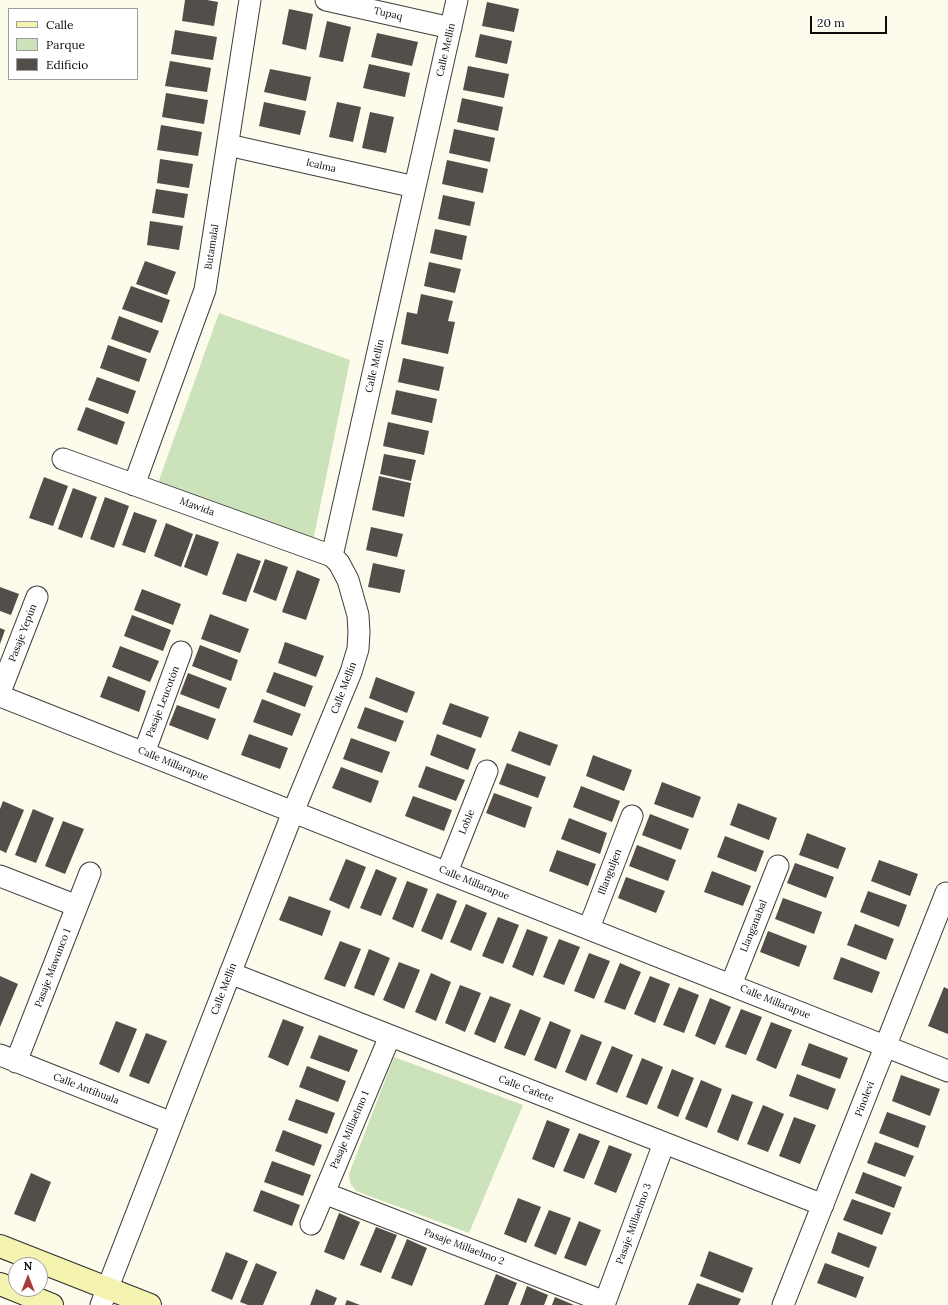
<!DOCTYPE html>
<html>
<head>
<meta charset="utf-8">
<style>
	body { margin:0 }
	#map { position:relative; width:948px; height:1305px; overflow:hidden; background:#fcfbec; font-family:Lora,serif }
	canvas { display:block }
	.legend { position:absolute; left:8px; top:8px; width:130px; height:72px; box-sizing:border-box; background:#fff; border:1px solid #9d9d9d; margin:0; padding:5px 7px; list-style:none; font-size:12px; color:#0b0b0b }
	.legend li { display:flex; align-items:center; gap:8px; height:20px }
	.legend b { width:20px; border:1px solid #9d9d9d }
	.north { position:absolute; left:8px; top:1257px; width:40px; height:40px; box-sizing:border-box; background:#fff; border:1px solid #9d9d9d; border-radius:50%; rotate:0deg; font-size:11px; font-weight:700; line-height:16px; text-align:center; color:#0b0b0b }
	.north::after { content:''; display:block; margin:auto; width:14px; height:18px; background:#a93b36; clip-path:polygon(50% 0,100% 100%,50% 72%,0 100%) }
	.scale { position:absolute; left:810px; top:16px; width:77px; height:18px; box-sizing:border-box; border:2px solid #0b0b0b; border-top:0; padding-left:5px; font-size:12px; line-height:14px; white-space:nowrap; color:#0b0b0b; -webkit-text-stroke:3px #fff; paint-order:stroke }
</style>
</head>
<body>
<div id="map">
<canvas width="948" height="1305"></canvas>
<ul class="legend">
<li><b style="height:5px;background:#f4f3af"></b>Calle</li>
<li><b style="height:11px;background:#cbe2bb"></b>Parque</li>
<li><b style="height:11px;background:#534e49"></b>Edificio</li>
</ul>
<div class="north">N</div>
<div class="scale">20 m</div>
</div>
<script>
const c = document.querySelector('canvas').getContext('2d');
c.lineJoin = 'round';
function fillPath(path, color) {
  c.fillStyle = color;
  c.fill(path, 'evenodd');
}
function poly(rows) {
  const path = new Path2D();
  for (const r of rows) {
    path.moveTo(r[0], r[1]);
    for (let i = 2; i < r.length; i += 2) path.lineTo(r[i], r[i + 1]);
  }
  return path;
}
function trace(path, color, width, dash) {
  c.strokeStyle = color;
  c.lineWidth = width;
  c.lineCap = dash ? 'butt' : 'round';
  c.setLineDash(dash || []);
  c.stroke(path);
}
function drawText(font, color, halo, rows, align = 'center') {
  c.font = font + ' Lora,serif';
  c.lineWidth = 4;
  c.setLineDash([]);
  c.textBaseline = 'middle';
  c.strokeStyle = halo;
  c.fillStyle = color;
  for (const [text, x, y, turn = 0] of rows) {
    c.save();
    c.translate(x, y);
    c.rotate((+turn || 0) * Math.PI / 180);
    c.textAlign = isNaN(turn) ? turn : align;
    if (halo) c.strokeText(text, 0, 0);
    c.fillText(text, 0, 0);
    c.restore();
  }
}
const green = poly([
	[219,313,350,360,313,541,158,483],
	[394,1057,523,1105,469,1233,356,1191,350,1183,349,1174]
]);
const building = poly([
	[185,0,207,0,218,2,214,26,182,21],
	[487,2,519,9,514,32,482,26],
	[289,9,313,14,306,50,282,44],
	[327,21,351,27,343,62,319,57],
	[175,30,217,37,213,60,171,54],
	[377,33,418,42,412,66,371,57],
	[480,34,512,41,507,64,475,57],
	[170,61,211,68,207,92,165,86],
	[369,64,410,73,405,97,363,88],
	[468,66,509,74,504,98,463,90],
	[270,69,311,77,306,101,264,92],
	[166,93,208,100,204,124,162,117],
	[462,98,503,107,498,131,457,122],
	[264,102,306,111,300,135,259,126],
	[337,102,361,107,353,142,329,137],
	[370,112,394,117,386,153,362,148],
	[161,125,202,132,198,156,157,150],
	[454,129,495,138,490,162,449,153],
	[160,159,193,164,189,188,157,183],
	[447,160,488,169,483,193,442,184],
	[156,189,188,194,184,218,152,213],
	[443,195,475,202,470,226,438,219],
	[150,221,183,226,179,250,147,245],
	[435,229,467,236,462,260,430,253],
	[145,261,176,272,167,295,136,284],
	[429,262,461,269,455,293,424,286],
	[131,286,170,300,162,323,122,309],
	[421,294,453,301,448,321,455,322,448,354,401,344,407,312,417,314],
	[119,316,159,331,150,353,111,339],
	[108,345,147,359,139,382,100,368],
	[403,358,444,367,439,391,398,382],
	[97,377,136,391,128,414,88,400],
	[396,390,437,399,432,423,391,414],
	[86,407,125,422,117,445,77,430],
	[388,422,429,431,424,455,383,446],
	[384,454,416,460,411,481,380,474],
	[379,476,411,483,404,517,372,510],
	[44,477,68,486,53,526,29,518],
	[73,488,97,497,82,538,58,529],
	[105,497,129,506,114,548,90,539],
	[134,512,157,520,145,553,122,545],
	[166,523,193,534,181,567,154,556],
	[371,527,403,534,397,557,366,550],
	[196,534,219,542,207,576,184,567],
	[237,553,261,561,246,602,222,594],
	[265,559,288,567,276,601,253,592],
	[373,563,405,570,400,593,368,587],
	[297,570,320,579,306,620,282,612],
	[0,587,19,594,11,615,0,611],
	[142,589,181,604,173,625,134,610],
	[210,614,249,629,240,653,201,639],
	[132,615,171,630,163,651,124,636],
	[0,628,5,630,0,644],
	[285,642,324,656,316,677,278,663],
	[200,645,238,660,231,681,192,666],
	[120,646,159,661,150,682,112,667],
	[274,672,313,686,305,707,266,692],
	[188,673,227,688,219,709,180,694],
	[108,676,146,691,139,712,100,697],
	[376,677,415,692,407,713,369,698],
	[262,699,301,714,292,736,253,722],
	[450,703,489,717,481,738,442,724],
	[177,705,216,719,208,740,169,725],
	[365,707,404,721,396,742,357,728],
	[519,731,558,745,550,766,511,751],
	[249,734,288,748,280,769,241,755],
	[437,734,476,749,468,770,430,755],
	[351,738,390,752,382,773,343,759],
	[593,755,632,770,624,791,586,776],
	[507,763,546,777,538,798,499,784],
	[426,766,465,780,456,801,418,787],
	[341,767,379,781,371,803,332,788],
	[662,782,701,797,693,818,654,804],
	[581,786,620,801,612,822,573,807],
	[494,793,532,807,525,828,486,813],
	[413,796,452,810,444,831,405,816],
	[3,801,24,810,6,853,0,850,0,809],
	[738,803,777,818,769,840,730,825],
	[33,809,54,818,36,863,15,855],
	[650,814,689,829,681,850,642,835],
	[569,818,607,833,600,854,561,839],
	[63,821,84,829,65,874,45,866],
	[807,833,846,848,838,869,799,855],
	[725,836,764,851,756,872,717,857],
	[637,845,676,860,668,881,629,866],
	[557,850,596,864,588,886,549,871],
	[346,859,366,867,349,909,329,900],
	[879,860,918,874,910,896,871,881],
	[795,863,834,877,826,898,787,883],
	[376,869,397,878,381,916,360,908],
	[712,871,751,886,743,906,704,892],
	[626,877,665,891,656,913,618,898],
	[407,881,428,889,413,928,392,919],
	[868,891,907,905,899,927,860,912],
	[437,893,457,901,442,940,421,931],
	[289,896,331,911,322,936,279,920],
	[783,898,822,912,814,934,775,919],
	[466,904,487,913,471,951,450,942],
	[498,917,519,925,503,964,482,956],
	[855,924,894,939,886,960,847,945],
	[527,929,548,937,533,976,512,967],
	[768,931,807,946,799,967,760,952],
	[559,939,580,947,564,985,543,977],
	[340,941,361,949,345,987,324,979],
	[369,949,390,958,374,996,354,988],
	[589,953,610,961,594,999,574,991],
	[841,957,880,972,872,993,833,979],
	[399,962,420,970,404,1009,383,1000],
	[620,963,641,972,625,1010,604,1002],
	[431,973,451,982,436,1021,415,1012],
	[0,976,18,984,0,1027],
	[650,976,670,984,655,1023,634,1014],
	[460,985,481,993,465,1032,445,1023],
	[679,987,699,995,684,1033,663,1025],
	[944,987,948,989,948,1034,928,1026],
	[490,996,511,1004,495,1043,474,1034],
	[710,998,731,1007,715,1045,695,1036],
	[520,1009,541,1018,525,1056,504,1048],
	[741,1009,762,1017,746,1055,725,1047],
	[283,1019,304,1027,288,1066,268,1057],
	[116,1021,137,1029,119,1073,99,1064],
	[550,1021,571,1030,556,1069,534,1060],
	[771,1022,792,1030,776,1069,756,1060],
	[146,1033,167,1041,149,1084,129,1076],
	[581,1034,602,1042,586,1081,565,1072],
	[319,1035,358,1050,349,1072,310,1058],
	[809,1043,848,1058,840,1079,801,1065],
	[612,1046,633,1055,617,1093,596,1084],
	[642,1058,663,1067,647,1105,626,1097],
	[307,1066,346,1081,338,1102,299,1087],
	[672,1069,694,1078,678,1117,657,1108],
	[797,1074,836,1089,828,1110,789,1096],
	[901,1075,940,1089,930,1116,892,1101],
	[701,1080,722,1089,707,1128,685,1119],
	[732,1094,753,1102,738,1141,717,1132],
	[296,1099,335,1113,327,1134,288,1120],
	[763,1105,784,1114,768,1152,747,1144],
	[887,1112,926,1126,918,1148,879,1133],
	[794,1117,816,1125,800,1164,779,1156],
	[547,1120,570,1129,554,1168,532,1159],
	[283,1130,322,1145,314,1166,275,1151],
	[579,1133,600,1141,584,1179,563,1171],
	[875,1142,914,1156,905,1177,867,1163],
	[609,1145,632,1154,616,1193,594,1184],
	[272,1161,311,1175,303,1196,264,1182],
	[863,1172,902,1187,894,1208,855,1193],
	[31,1173,51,1182,35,1222,14,1214],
	[261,1190,300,1205,292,1226,253,1211],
	[518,1198,541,1207,526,1243,504,1234],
	[852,1199,891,1213,882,1235,843,1220],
	[549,1210,571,1218,556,1255,534,1246],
	[339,1213,360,1222,344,1260,324,1252],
	[579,1221,601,1230,586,1266,564,1258],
	[376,1227,397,1235,381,1273,360,1265],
	[838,1232,877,1247,869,1268,831,1253],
	[407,1239,427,1248,412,1286,391,1278],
	[709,1251,753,1268,743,1293,700,1276],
	[226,1252,248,1261,232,1300,211,1291],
	[256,1263,277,1272,263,1305,248,1305,240,1302],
	[825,1263,864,1277,856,1298,817,1283],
	[496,1274,517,1283,508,1305,484,1305],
	[697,1283,741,1299,738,1305,688,1305],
	[527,1286,548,1295,544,1305,520,1305],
	[316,1289,337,1298,334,1305,310,1305],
	[555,1297,574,1305,552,1305],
	[347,1300,360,1305,345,1305]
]);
const street = poly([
	[326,0,451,28],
	[228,145,415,187],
	[63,459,332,556,339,563,348,580,358,615,359,632,358,649,351,672,293,812,101,1305],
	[134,485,205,290,250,0],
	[332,556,457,0],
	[0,692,37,597],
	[0,696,948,1071],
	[144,753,181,652],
	[447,872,487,771],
	[0,876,77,906],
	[589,928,632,816],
	[230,973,823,1205],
	[731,985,778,866],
	[0,1055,172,1123],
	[16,1062,90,873],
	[324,1193,605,1302],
	[311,1224,390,1036],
	[604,1305,664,1143],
	[783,1305,946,893]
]);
const secondary = poly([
	[0,1246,150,1305],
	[0,1284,52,1305]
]);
const streetNames = [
	["Tupaq",388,14,13],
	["Calle Mellín",446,50,-77],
	["Icalma",321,166,13],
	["Butamalal",212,247,-81],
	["Calle Mellín",375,366,-77],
	["Mawida",197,507,20],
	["Pasaje Yepún",23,633,-69],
	["Calle Mellín",344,688,-69],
	["Pasaje Leucotón",163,702,-69],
	["Calle Millarapue",173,764,22],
	["Loble",467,822,-68],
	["Illanguljen",610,872,-69],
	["Calle Millarapue",474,883,22],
	["Llanganabal",754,926,-68],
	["Pasaje Mawunco 1",53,968,-69],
	["Calle Mellín",224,989,-69],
	["Calle Millarapue",775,1002,22],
	["Calle Antihuala",86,1089,21],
	["Calle Cañete",526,1089,21],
	["Pinolevi",865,1099,-69],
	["Pasaje Millaelmo 1",350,1130,-67],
	["Pasaje Millaelmo 3",634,1224,-70],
	["Pasaje Millaelmo 2",464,1247,21]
];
fillPath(green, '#cbe2bb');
fillPath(building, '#534e49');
trace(street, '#3e3e3e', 23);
trace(secondary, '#2d2d2d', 24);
trace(street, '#fff', 21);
trace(secondary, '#f4f3af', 22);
drawText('10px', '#0b0b0b', '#fff', streetNames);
</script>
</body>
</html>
